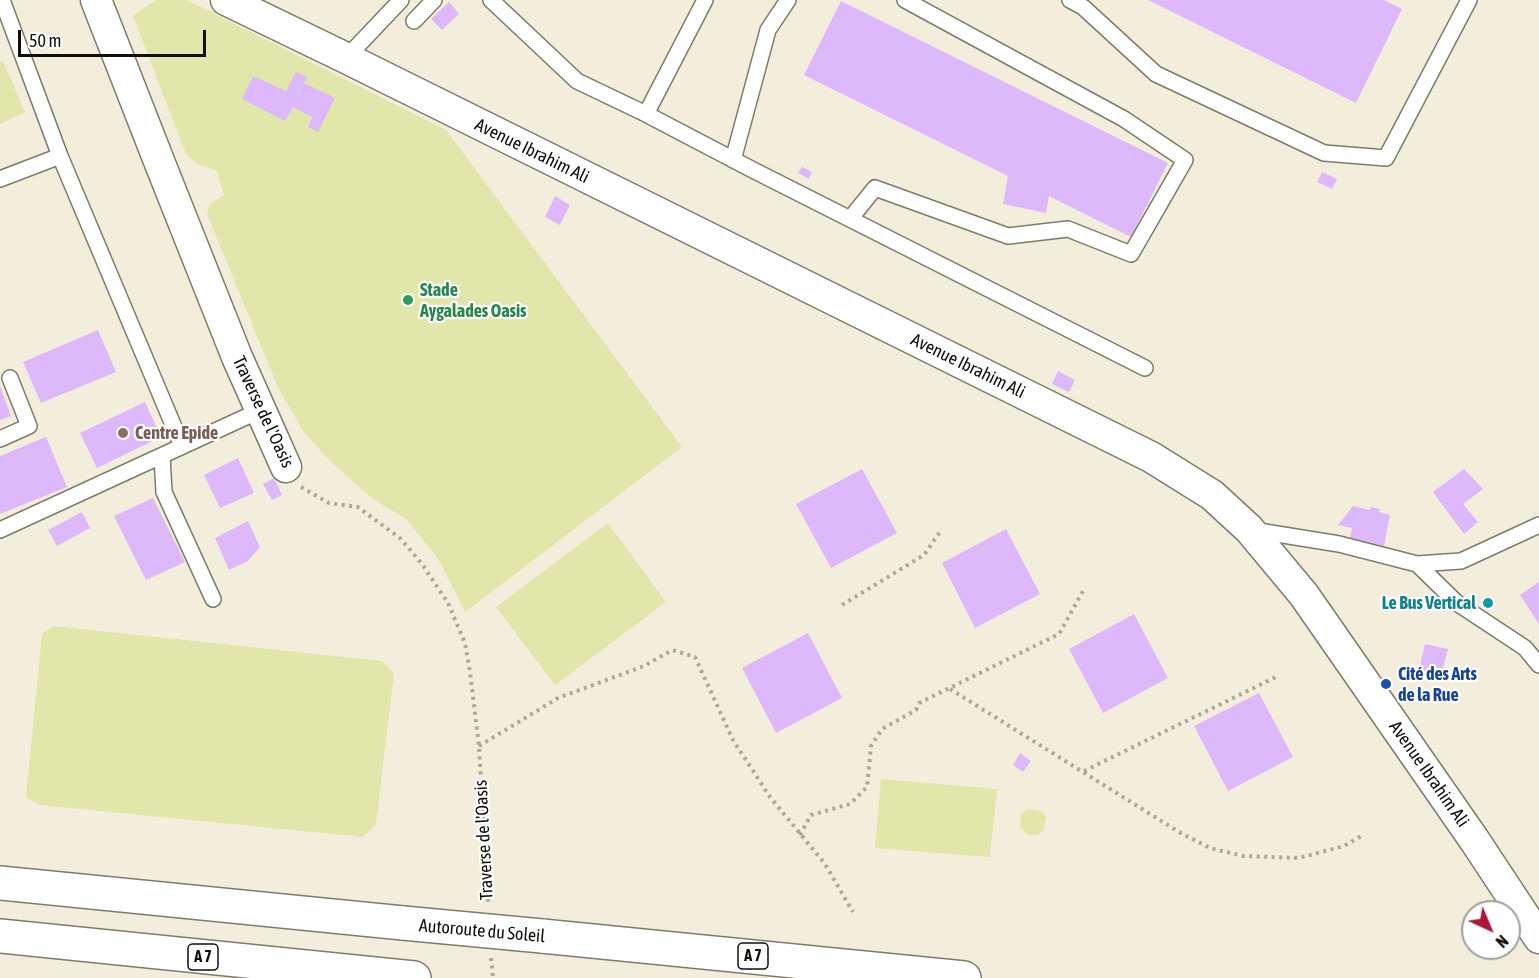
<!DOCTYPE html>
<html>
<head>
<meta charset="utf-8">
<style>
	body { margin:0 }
	#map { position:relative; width:1539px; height:978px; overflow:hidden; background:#f3eedb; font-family:"Asap Condensed",sans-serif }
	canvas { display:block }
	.north { position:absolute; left:1461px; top:900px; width:60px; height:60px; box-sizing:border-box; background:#fff; border:2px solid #9f9f9c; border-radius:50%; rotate:136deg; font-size:16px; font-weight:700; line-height:24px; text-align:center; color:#0f0e08 }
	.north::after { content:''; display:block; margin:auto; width:21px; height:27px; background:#ac1739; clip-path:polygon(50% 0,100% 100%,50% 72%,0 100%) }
	.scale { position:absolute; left:18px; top:30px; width:188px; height:27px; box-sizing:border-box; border:3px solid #0f0e08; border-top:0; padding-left:8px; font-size:18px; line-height:21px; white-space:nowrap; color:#0f0e08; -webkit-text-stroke:4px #fff; paint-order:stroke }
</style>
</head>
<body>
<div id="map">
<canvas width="1539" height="978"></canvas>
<div class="north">N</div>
<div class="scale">50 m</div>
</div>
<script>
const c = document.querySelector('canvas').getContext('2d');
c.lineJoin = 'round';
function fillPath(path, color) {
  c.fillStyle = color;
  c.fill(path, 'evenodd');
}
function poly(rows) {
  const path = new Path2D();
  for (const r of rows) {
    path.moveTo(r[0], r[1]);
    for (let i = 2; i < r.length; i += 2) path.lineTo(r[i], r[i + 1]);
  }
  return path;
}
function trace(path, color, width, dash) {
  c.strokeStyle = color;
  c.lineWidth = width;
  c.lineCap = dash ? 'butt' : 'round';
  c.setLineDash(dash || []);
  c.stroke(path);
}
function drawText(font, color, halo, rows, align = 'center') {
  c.font = font + ' "Asap Condensed",sans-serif';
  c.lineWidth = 4.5;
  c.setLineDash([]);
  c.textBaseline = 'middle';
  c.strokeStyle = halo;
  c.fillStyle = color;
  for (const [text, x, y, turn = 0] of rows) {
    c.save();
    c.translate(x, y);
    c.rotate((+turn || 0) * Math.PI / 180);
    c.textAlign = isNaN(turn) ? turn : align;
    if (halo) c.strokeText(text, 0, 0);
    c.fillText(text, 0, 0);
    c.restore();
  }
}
const green = poly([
	[156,0,187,0,446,130,682,447,465,612,437,557,406,519,373,499,330,461,303,431,278,387,207,214,210,204,224,195,217,171,197,164,186,154,133,16],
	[3,61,25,112,0,124,0,62],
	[608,523,666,602,555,685,496,607],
	[53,626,382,661,394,673,376,824,363,837,40,805,26,797,42,634],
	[881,779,997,789,990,857,875,848],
	[1028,809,1041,811,1046,816,1044,829,1038,835,1028,835,1020,827,1021,814]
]);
const building = poly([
	[1148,0,1384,0,1402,9,1356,103],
	[841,1,1168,163,1131,237,1049,196,1046,213,1003,204,1008,176,804,75],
	[449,2,459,14,442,30,431,19],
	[296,72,307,77,304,83,335,98,318,132,308,127,312,117,293,107,285,121,242,99,253,76,286,91],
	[802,167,812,172,809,179,798,173],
	[1322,172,1337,179,1332,189,1317,182],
	[555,196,570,205,560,225,545,217],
	[98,330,116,372,41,403,23,362],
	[1058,371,1075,380,1069,392,1052,384],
	[0,386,11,416,0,420],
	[145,402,161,437,97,468,80,433],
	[46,437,67,487,0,514,0,456],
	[238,458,254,493,220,508,204,475],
	[862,469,897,533,831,568,796,504],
	[1464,469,1483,489,1463,504,1478,522,1464,534,1433,492],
	[274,478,282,495,272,500,263,484],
	[153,498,185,562,146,580,114,516],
	[1353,506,1370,510,1371,507,1380,509,1379,512,1390,515,1384,546,1350,538,1352,528,1338,525],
	[82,512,90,528,57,546,48,530],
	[248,521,260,547,248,561,229,570,215,538],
	[1006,529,1040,594,975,628,942,563],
	[1539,582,1539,624,1520,595],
	[1134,614,1168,678,1103,713,1069,649],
	[808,633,842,698,776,733,742,668],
	[1425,644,1448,649,1440,679,1418,674],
	[1259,693,1293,757,1228,791,1194,726],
	[1020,753,1031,761,1023,772,1013,765]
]);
const path = poly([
	[301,487,329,503,358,507,401,539,422,564,448,603,465,643,470,672,479,746,488,902],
	[842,605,924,555,942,529],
	[950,689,1179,832,1210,848,1243,856,1299,858,1344,846,1363,835],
	[479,746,558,698,644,666,672,650,695,657,733,740,770,797,825,864,853,912],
	[1084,771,1276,677],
	[800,835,811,815,850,804,867,787,871,746,882,729,916,710,919,703,1059,634,1083,591],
	[491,958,493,978]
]);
const lane = poly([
	[2,0,60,156,182,446],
	[491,0,577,81,646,114,705,0],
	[1070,0,1083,7,1156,74,1324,153,1386,158,1469,0],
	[414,21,434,0],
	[346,58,401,0],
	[646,114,753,170,1145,368],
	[733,160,768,30,788,0],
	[0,179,60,156],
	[850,219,875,188,1008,236,1068,229,1131,254,1185,160,1124,119,905,0],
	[0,439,29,426,10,378],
	[162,456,164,492,213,599],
	[0,530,261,410],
	[1252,530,1339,544,1417,564,1461,561,1539,525],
	[1417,564,1457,603,1525,648,1539,665]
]);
const street = poly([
	[96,0,159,161,237,357,286,467],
	[226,0,346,58,1151,457,1212,495,1249,529,1304,595,1475,841,1539,938]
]);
const highway = poly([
	[0,883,403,923],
	[0,936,414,978],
	[542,936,964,978]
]);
const highwayBridge = poly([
	[403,923,542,936]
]);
const markers = [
	[408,300,6,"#2e9e5b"],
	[123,433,6,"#8d6e63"],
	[1488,603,6,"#0f9aa8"],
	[1386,684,6,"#1a4fb4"]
];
const shields = [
	[753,956,30],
	[203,957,30]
];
const shieldNames = [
	["A 7",753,956],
	["A 7",203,957]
];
const streetNames = [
	["Avenue Ibrahim Ali",532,151,26],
	["Avenue Ibrahim Ali",968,366,26],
	["Traverse de l'Oasis",263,412,65],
	["Avenue Ibrahim Ali",1429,774,55],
	["Traverse de l'Oasis",484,840,-93],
	["Autoroute du Soleil",482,931,5]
];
const leisureNames = [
	["Stade",420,290],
	["Aygalades Oasis",420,311]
];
const educationNames = [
	["Centre Epide",135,433]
];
const cultureNames = [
	["Le Bus Vertical",1476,603]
];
const transitNames = [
	["Cité des Arts",1398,674],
	["de la Rue",1398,695]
];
fillPath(green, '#e1e6ab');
fillPath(building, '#ddb9fc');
trace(lane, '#7f7b6a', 18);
trace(street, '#7f7b6a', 33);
trace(highway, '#7f7b6a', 36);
trace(path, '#ada99a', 4, [3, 4.5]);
trace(lane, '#fff', 15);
trace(street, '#fff', 30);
trace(highway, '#fff', 33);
trace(highwayBridge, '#7f7b6a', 36, []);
trace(highwayBridge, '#fff', 33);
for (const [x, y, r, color] of markers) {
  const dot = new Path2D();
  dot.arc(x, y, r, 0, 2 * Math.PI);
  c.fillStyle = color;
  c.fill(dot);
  trace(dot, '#fff', 2);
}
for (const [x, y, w] of shields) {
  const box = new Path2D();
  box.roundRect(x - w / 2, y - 13, w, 26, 4.5);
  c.fillStyle = '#fff';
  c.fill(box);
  trace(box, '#0f0e08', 1.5);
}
drawText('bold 16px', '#0f0e08', null, shieldNames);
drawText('18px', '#0f0e08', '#fff', streetNames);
drawText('bold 18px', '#27864d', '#fff', leisureNames, 'left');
drawText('bold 18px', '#785e54', '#fff', educationNames, 'left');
drawText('bold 18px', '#0d838f', '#fff', cultureNames, 'right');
drawText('bold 18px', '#164399', '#fff', transitNames, 'left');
</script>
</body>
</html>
